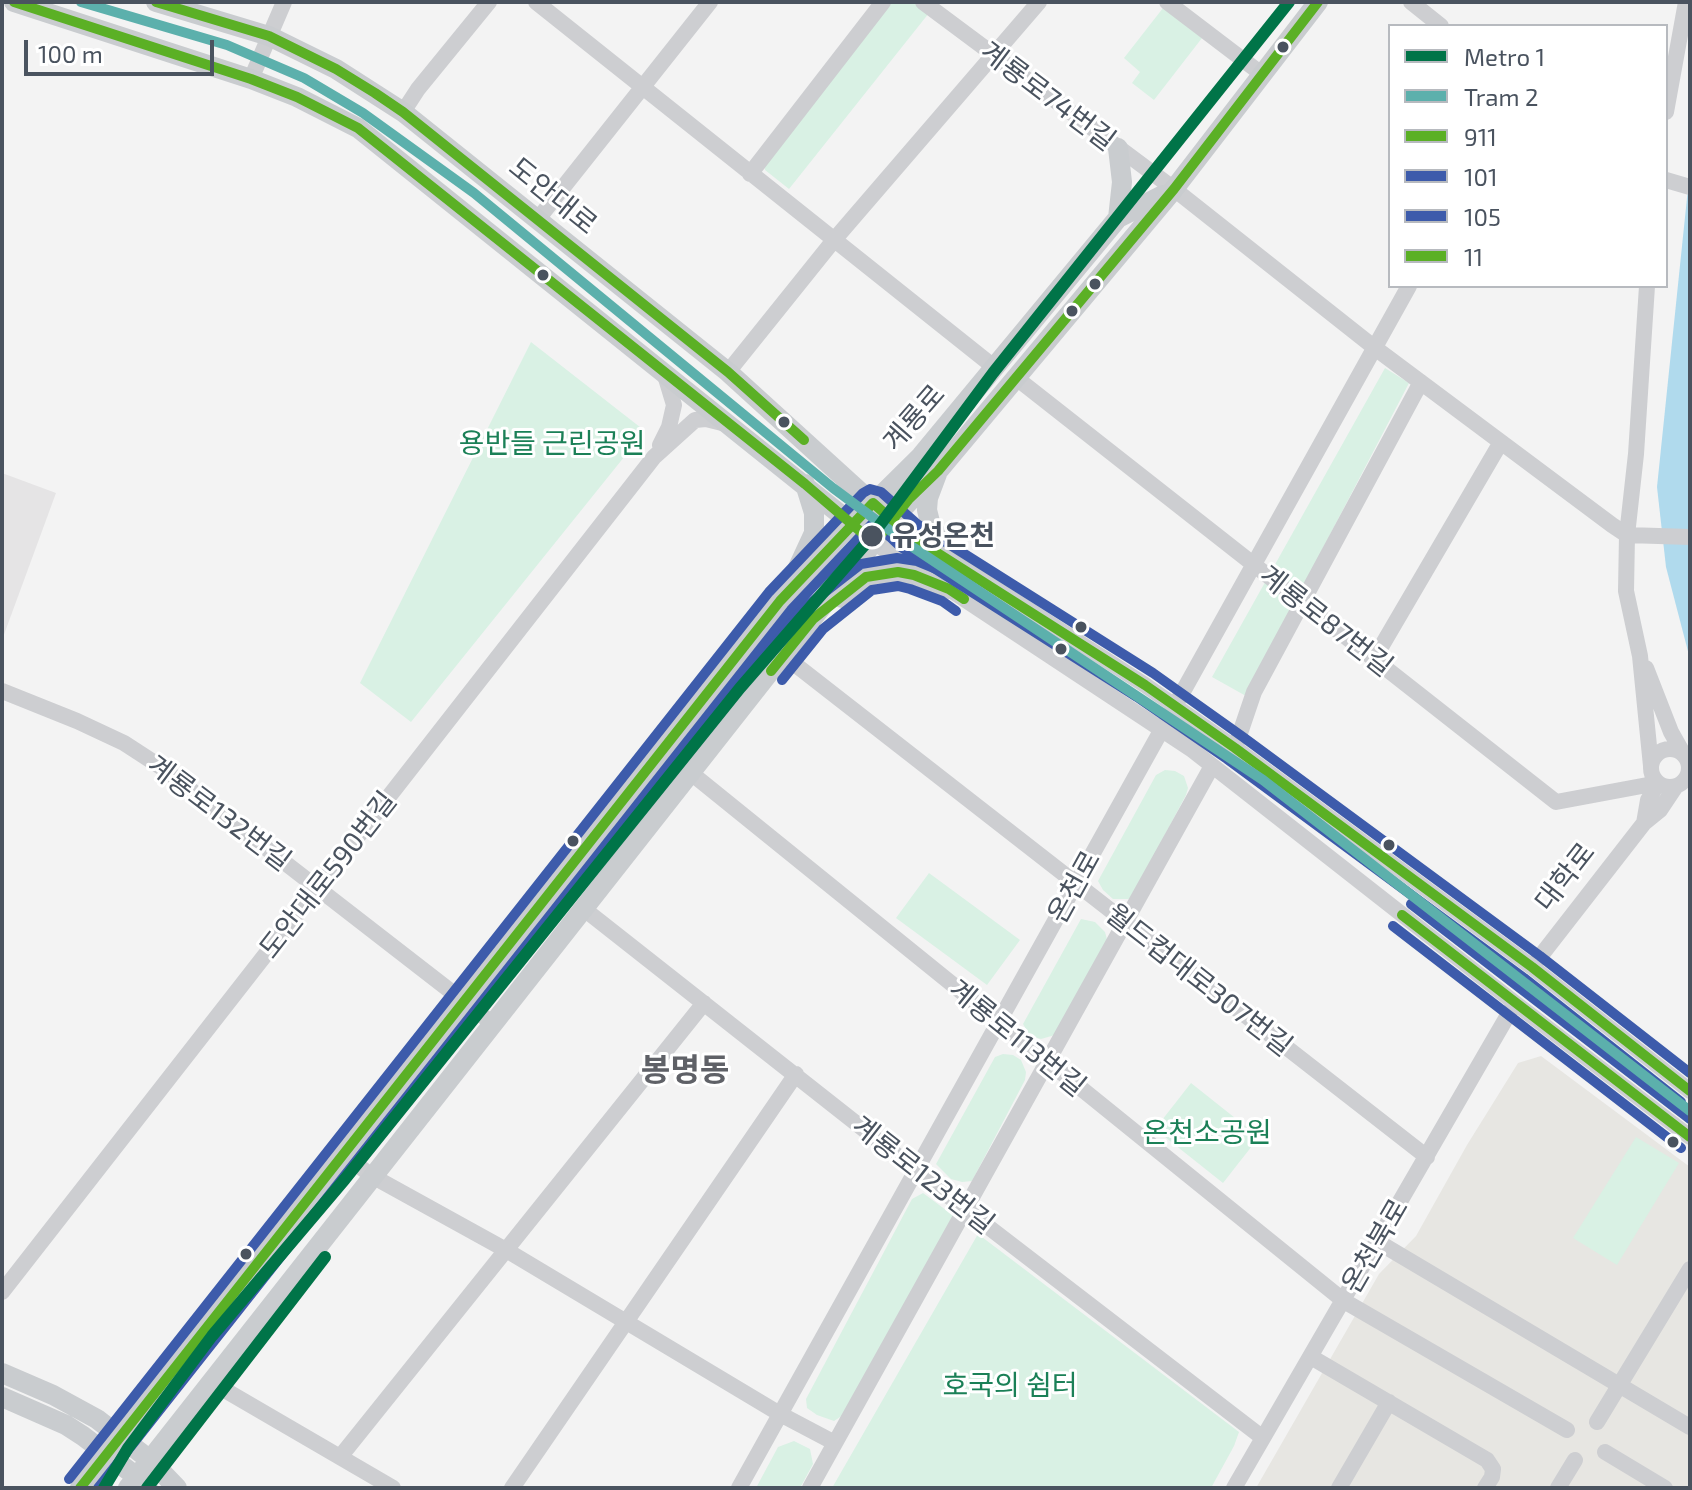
<!DOCTYPE html>
<html>
<head>
<meta charset="utf-8">
<style>
	body { margin:0 }
	#map { position:relative; width:1692px; height:1490px; overflow:hidden; background:#f3f3f3; font-family:"Exo 2",sans-serif }
	canvas { display:block }
	.frame { position:absolute; inset:0; border:4px solid #4a535f; pointer-events:none }
	.legend { position:absolute; left:1388px; top:24px; width:280px; height:264px; box-sizing:border-box; background:#fff; border:2px solid #b7babf; margin:0; padding:10px 14px; list-style:none; font-size:24px; color:#4a535f }
	.legend li { display:flex; align-items:center; gap:16px; height:40px }
	.legend b { width:40px; border:2px solid #b7babf }
	.scale { position:absolute; left:24px; top:40px; width:190px; height:36px; box-sizing:border-box; border:4px solid #4a535f; border-top:0; padding-left:10px; font-size:24px; line-height:28px; white-space:nowrap; color:#4a535f; -webkit-text-stroke:6px #fff; paint-order:stroke }
</style>
</head>
<body>
<div id="map">
<canvas width="1692" height="1490"></canvas>
<div class="frame"></div>
<ul class="legend">
<li><b style="height:10px;background:#007448"></b>Metro 1</li>
<li><b style="height:10px;background:#5cb0ac"></b>Tram 2</li>
<li><b style="height:10px;background:#5bb025"></b>911</li>
<li><b style="height:10px;background:#3d5bab"></b>101</li>
<li><b style="height:10px;background:#3d5bab"></b>105</li>
<li><b style="height:10px;background:#5bb025"></b>11</li>
</ul>
<div class="scale">100 m</div>
</div>
<script>
const c = document.querySelector('canvas').getContext('2d');
c.lineJoin = 'round';
function fillPath(path, color) {
  c.fillStyle = color;
  c.fill(path, 'evenodd');
}
function poly(rows) {
  const path = new Path2D();
  for (const r of rows) {
    if (r.length === 3) {
      path.moveTo(r[0] + r[2], r[1]);
      path.arc(r[0], r[1], r[2], 0, 2 * Math.PI);
      continue;
    }
    path.moveTo(r[0], r[1]);
    for (let i = 2; i < r.length; i += 2) path.lineTo(r[i], r[i + 1]);
  }
  return path;
}
function trace(path, color, width, dash) {
  c.strokeStyle = color;
  c.lineWidth = width;
  c.lineCap = dash ? 'butt' : 'round';
  c.setLineDash(dash || []);
  c.stroke(path);
}
function drawText(font, color, halo, rows, align = 'center') {
  c.font = font + ' "Exo 2","Noto Sans KR",sans-serif';
  c.lineWidth = 6;
  c.setLineDash([]);
  c.textBaseline = 'middle';
  c.strokeStyle = halo;
  c.fillStyle = color;
  for (const [text, x, y, turn = 0] of rows) {
    c.save();
    c.translate(x, y);
    c.rotate((+turn || 0) * Math.PI / 180);
    c.textAlign = isNaN(turn) ? turn : align;
    if (halo) c.strokeText(text, 0, 0);
    c.fillText(text, 0, 0);
    c.restore();
  }
}
const commercial = poly([
	[1541,1056,1690,1167,1690,1488,1256,1488,1379,1274,1416,1236,1467,1145,1518,1063]
]);
const education = poly([
	[2,473,56,493,2,640]
]);
const green = poly([
	[889,2,915,2,929,13,789,189,765,170,763,160],
	[1163,8,1202,38,1154,100,1132,83,1140,72,1124,58],
	[531,342,645,431,411,722,360,683],
	[1385,368,1409,383,1246,696,1212,677],
	[1165,770,1175,771,1184,776,1188,788,1186,795,1131,899,1113,899,1103,890,1098,881,1156,775],
	[929,873,1020,940,987,985,896,918],
	[1081,919,1095,922,1105,932,1108,943,1055,1035,1041,1039,1030,1036,1023,1024],
	[1003,1054,1013,1055,1021,1060,1026,1072,1025,1080,972,1181,962,1182,951,1179,936,1164,995,1057],
	[1191,1083,1259,1137,1223,1183,1155,1129],
	[1636,1137,1679,1163,1617,1265,1573,1238],
	[923,1193,958,1219,843,1415,834,1421,817,1415,807,1408,806,1399,912,1199],
	[978,1234,1239,1432,1234,1446,1211,1488,832,1488],
	[794,1441,810,1449,813,1464,800,1488,756,1488,778,1447]
]);
const water = poly([
	[1690,169,1690,659,1666,567,1657,487]
]);
const minor = poly([
	[536,2,994,367],
	[923,2,1174,189,1375,348,1612,525,1627,535,1690,537],
	[1167,2,1263,75],
	[1411,2,1441,26],
	[251,79,284,2],
	[403,112,418,89,489,2],
	[1666,112,1686,2],
	[750,174,883,2],
	[1666,180,1690,187],
	[538,219,710,2],
	[1647,286,1636,454,1627,535,1626,591,1640,656,1651,766],
	[728,372,834,240,1039,2],
	[1015,377,1556,802,1658,783],
	[660,445,669,427,674,405,664,372],
	[891,521,1145,685,1235,748,1532,967,1690,1091],
	[874,543,949,589,1191,749,1515,1003,1690,1137],
	[783,655,1427,1157],
	[1374,659,1501,442],
	[1646,668,1671,732,1684,755],
	[2,691,77,721,124,743,164,769,493,1024],
	[1235,748,1254,692,1421,382],
	[1670,768,19],
	[691,773,1344,1301,1567,1430],
	[1644,823,1648,800,1658,783],
	[584,909,965,1209,1263,1438],
	[1532,967,1644,823,1660,810,1676,786],
	[343,1154,372,1176,506,1250,780,1414,835,1443],
	[1378,1242,1690,1427],
	[2,1292,654,457,695,420,706,419,726,424],
	[1311,1357,1487,1460,1493,1469,1492,1477,1485,1488],
	[211,1382,393,1488],
	[1597,1422,1690,1269],
	[1605,1452,1665,1488],
	[340,1457,704,1003],
	[512,1488,796,1074],
	[739,1488,1409,286],
	[810,1488,1212,766],
	[1234,1488,1515,1003],
	[1339,1488,1389,1402],
	[1558,1488,1575,1460]
]);
const major = poly([
	[14,2,251,79,297,97,358,128,861,531],
	[156,2,269,36,336,69,403,112,728,372,882,512],
	[1118,148,1122,182,1118,218],
	[937,474,928,498,927,510,931,526,960,567],
	[795,574,814,533,814,513,805,484],
	[842,598,866,577,898,572,914,575,949,589],
	[2,1373,53,1395,97,1419,150,1460,177,1488],
	[2,1397,66,1425,83,1436,137,1477,148,1488],
	[80,1488,780,601,838,538,921,456,1118,218,1163,195],
	[128,1488,783,655,891,521,938,471,1174,189,1318,2]
]);
const bus1 = poly([
	[771,671,813,619,866,577,898,572,914,575,949,589,964,599],
	[1402,915,1690,1137],
	[80,1488,780,601,873,503,909,535,1145,685,1235,748,1532,967,1690,1091]
]);
const bus2 = poly([
	[782,680,823,629,872,590,898,586,910,589,942,601,956,611],
	[1393,926,1681,1148],
	[98,1488,791,610,874,522,901,547,1137,697,1227,759,1524,978,1681,1102]
]);
const bus3 = poly([
	[760,662,803,609,861,564,897,558,917,561,956,577,972,587],
	[1411,904,1690,1119],
	[69,1479,769,592,863,493,870,489,881,492,917,524,1153,673,1243,737,1540,956,1690,1073]
]);
const bus4 = poly([
	[14,2,251,79,297,97,358,128,805,484,874,543,909,499,938,471,1174,189,1318,2],
	[156,2,269,36,336,69,375,93,403,112,728,372,804,440]
]);
const tram1 = poly([
	[81,2,227,45,304,78,363,113,474,193,833,488,911,546,1263,780,1690,1111]
]);
const metro1 = poly([
	[104,1488,128,1448,212,1336,345,1179,740,688,868,541,993,373,1289,2],
	[147,1488,325,1257]
]);
const markers = [
	[1283,47,7,"#4a535f"],
	[543,275,7,"#4a535f"],
	[1095,284,7,"#4a535f"],
	[1072,311,7,"#4a535f"],
	[784,422,7,"#4a535f"],
	[872,536,12,"#4a535f"],
	[1081,627,7,"#4a535f"],
	[1061,649,7,"#4a535f"],
	[573,841,7,"#4a535f"],
	[1389,845,7,"#4a535f"],
	[1673,1142,7,"#4a535f"],
	[246,1254,7,"#4a535f"]
];
const streetNames = [
	["계룡로74번길",1048,96,37],
	["도안대로",553,196,39],
	["계룡로",914,418,-49],
	["계룡로87번길",1326,621,38],
	["계룡로132번길",219,813,37],
	["도안대로590번길",328,875,-52],
	["대학로",1565,877,-52],
	["온천로",1074,887,-61],
	["월드컵대로307번길",1199,980,38],
	["계룡로113번길",1017,1038,39],
	["계룡로123번길",923,1175,38],
	["온천북로",1375,1246,-60]
];
const parkNames = [
	["용반들 근린공원",552,444],
	["온천소공원",1207,1133],
	["호국의 쉼터",1010,1386]
];
const stopNames = [
	["유성온천",892,536]
];
const quarterNames = [
	["봉명동",685,1070]
];
fillPath(commercial, '#e7e6e2');
fillPath(education, '#e5e4e5');
fillPath(green, '#d9f1e4');
fillPath(water, '#b0daed');
trace(minor, '#cdced1', 16);
trace(major, '#c9cccf', 20);
trace(bus1, '#5bb025', 10);
trace(bus2, '#3d5bab', 10);
trace(bus3, '#3d5bab', 10);
trace(bus4, '#5bb025', 10);
trace(tram1, '#5cb0ac', 10);
trace(metro1, '#007448', 12);
for (const [x, y, r, color] of markers) {
  const dot = new Path2D();
  dot.arc(x, y, r, 0, 2 * Math.PI);
  c.fillStyle = color;
  c.fill(dot);
  trace(dot, '#fff', 3);
}
drawText('28px', '#4a535f', '#fff', streetNames);
drawText('28px', '#1b8057', '#fff', parkNames);
drawText('bold 28px', '#4a535f', '#fff', stopNames, 'left');
drawText('bold 32px', '#5f6167', '#fff', quarterNames);
</script>
</body>
</html>
